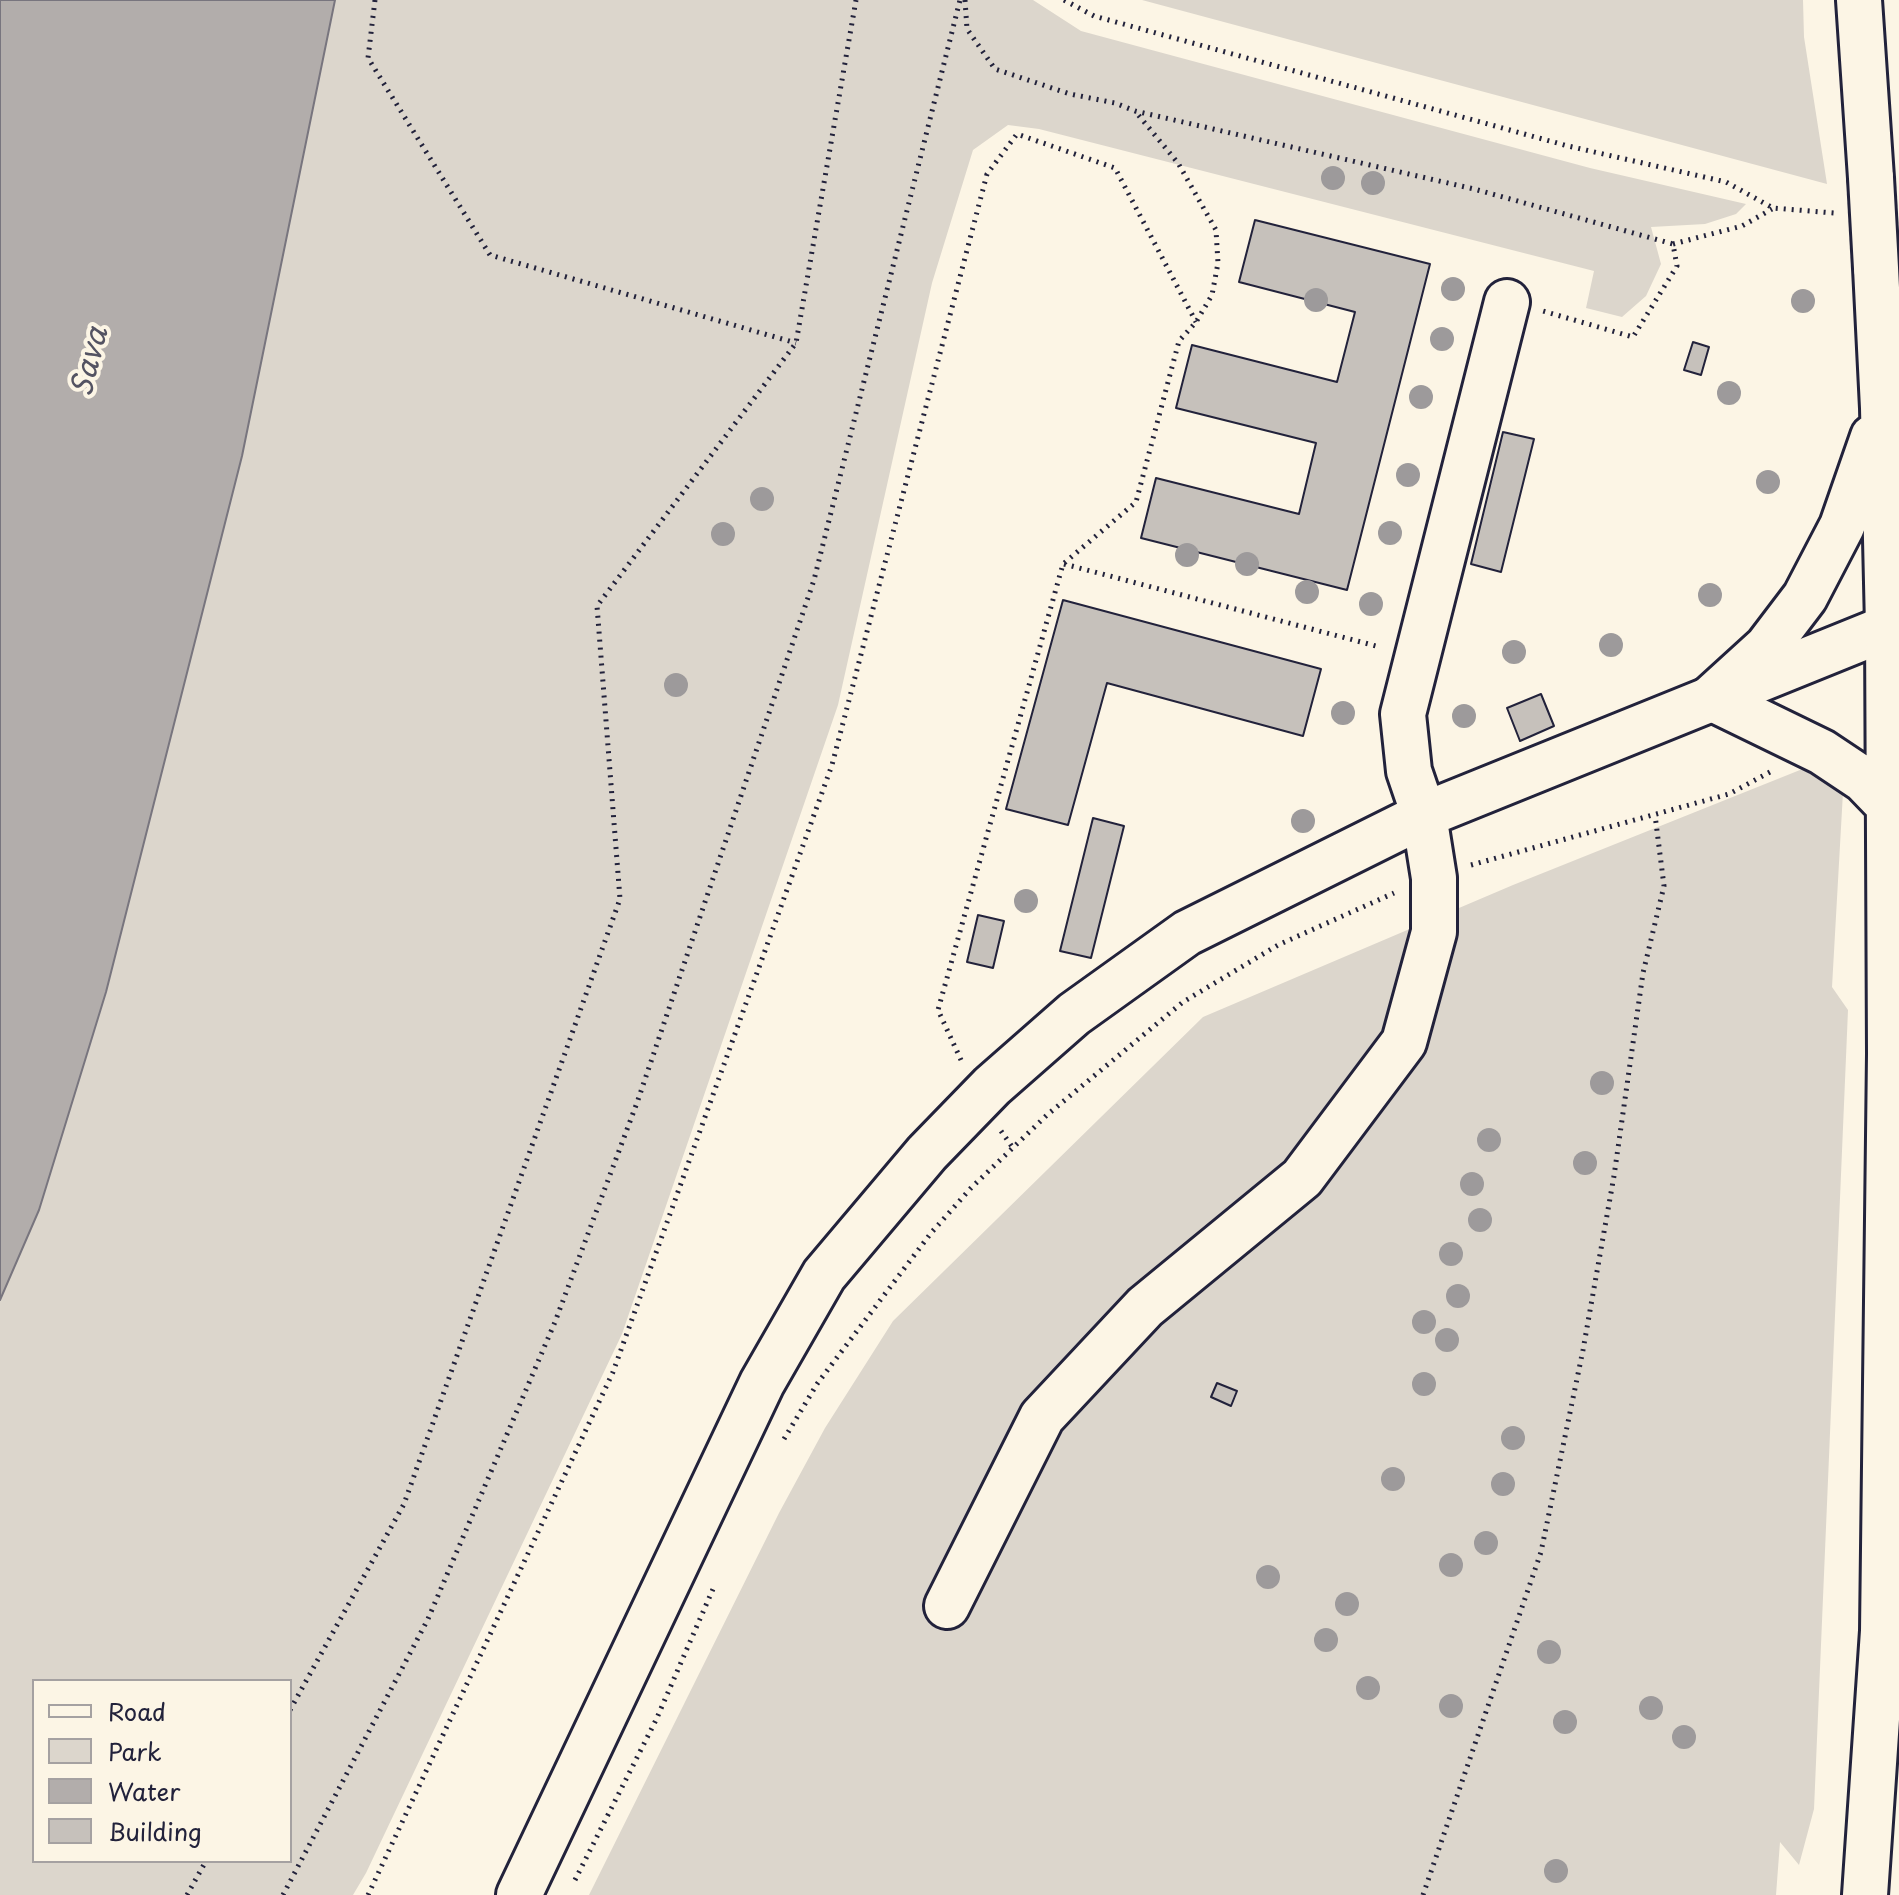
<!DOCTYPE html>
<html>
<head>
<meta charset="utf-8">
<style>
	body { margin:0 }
	#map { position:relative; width:1899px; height:1895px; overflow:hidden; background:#fcf5e5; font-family:"Playpen Sans",sans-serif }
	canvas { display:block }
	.legend { position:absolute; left:32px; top:1679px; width:260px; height:184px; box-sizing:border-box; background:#fcf5e5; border:2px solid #a5a1a1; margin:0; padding:10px 14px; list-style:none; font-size:24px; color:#22223b }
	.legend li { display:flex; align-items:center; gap:16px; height:40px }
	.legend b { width:40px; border:2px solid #a5a1a1 }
</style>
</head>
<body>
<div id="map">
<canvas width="1899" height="1895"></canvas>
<ul class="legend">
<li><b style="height:10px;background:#fcf5e5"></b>Road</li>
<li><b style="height:22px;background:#dcd6cc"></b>Park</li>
<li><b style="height:22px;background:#b2adab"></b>Water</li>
<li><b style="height:22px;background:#c6c1bb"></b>Building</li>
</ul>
</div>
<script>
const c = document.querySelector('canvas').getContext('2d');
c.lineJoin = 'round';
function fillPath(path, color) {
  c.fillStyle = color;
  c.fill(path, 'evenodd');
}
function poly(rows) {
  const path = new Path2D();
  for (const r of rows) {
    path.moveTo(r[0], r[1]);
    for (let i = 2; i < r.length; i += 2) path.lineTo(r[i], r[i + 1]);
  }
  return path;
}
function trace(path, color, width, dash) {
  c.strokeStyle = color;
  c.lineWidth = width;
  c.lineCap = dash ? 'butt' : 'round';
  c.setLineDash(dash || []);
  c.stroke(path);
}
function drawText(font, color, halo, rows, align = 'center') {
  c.font = font + ' "Playpen Sans",sans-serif';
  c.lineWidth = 8;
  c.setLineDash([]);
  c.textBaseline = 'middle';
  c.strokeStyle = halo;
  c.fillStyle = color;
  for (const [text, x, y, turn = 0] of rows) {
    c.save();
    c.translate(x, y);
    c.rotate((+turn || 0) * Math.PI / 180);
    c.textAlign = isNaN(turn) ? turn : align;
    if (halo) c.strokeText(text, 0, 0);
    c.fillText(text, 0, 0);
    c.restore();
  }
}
const green = poly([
	[335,0,1033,0,1081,31,1590,168,1746,204,1736,214,1705,224,1651,227,1661,264,1646,296,1622,317,1586,308,1594,271,1039,129,1008,125,973,150,932,283,838,705,622,1334,366,1873,353,1895,0,1895,0,1300,39,1210,106,992,242,456],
	[34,1681,290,1681,290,1861,34,1861],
	[1142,0,1803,0,1804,37,1827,184],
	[1815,764,1843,792,1832,987,1848,1010,1814,1809,1799,1865,1780,1842,1776,1895,589,1895,779,1513,825,1428,893,1321,1203,1017,1513,885]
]);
const water = poly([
	[0,0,335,0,242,456,106,992,39,1210,0,1300,0,0]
]);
const building = poly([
	[1255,220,1430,264,1347,590,1141,538,1156,478,1299,514,1316,443,1176,408,1192,345,1337,382,1355,312,1239,282,1255,220],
	[1693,342,1709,347,1701,375,1684,370,1693,342],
	[1503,432,1534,439,1501,572,1471,564,1503,432],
	[1063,600,1321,669,1303,736,1107,683,1068,825,1006,809,1063,600],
	[1541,694,1554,726,1520,741,1507,708,1541,694],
	[1093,818,1124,826,1091,958,1060,951,1093,818],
	[978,915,1004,921,993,968,967,962,978,915],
	[1217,1383,1237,1391,1231,1406,1211,1397,1217,1383]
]);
const path = poly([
	[375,0,368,58,490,255,796,343],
	[965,0,967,29,995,69,1070,94,1115,103,1135,111,1474,189,1673,244,1677,266,1633,337,1543,311],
	[1064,0,1094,16,1568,146,1726,182,1773,208,1834,213],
	[1673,244,1742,226,1772,209],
	[1064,564,1380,647],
	[1471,865,1729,794,1770,772],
	[961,1060,938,1010,1063,564,1136,502,1179,341,1196,322,1212,295,1218,263,1216,230,1178,163,1135,111],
	[1001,1131,1013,1148],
	[784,1439,817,1384,931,1233,971,1188,1047,1115,1183,1002,1278,945,1394,893],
	[290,1710,404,1504,620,899,597,606,796,343,856,0],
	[575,1880,656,1720,713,1589],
	[187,1895,206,1861],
	[283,1895,428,1619,555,1322,638,1100,814,580,960,0],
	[368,1895,613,1372,832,765,987,174,1017,134,1115,168,1196,322],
	[1423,1895,1541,1552,1583,1350,1614,1176,1643,973,1664,886,1655,815]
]);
const minor = poly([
	[947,1606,1042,1417,1145,1307,1302,1178,1404,1042,1434,932,1434,878,1424,815,1409,771,1403,714,1507,302],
	[519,1895,762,1383,824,1275,927,1153,992,1086,1074,1014,1187,933,1424,815,1899,623]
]);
const major = poly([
	[1859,0,1871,178],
	[1873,437,1842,526,1805,597,1767,647,1711,698,1822,752,1864,780,1891,808],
	[1865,1895,1883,1631,1890,1054,1888,626,1883,408,1876,268]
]);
const majorBridge = poly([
	[1871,178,1876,268]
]);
const trees = [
	[1333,178],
	[1373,183],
	[1453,289],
	[1316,300],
	[1803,301],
	[1442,339],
	[1729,393],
	[1421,397],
	[1408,475],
	[1768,482],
	[762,499],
	[1390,533],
	[723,534],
	[1187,555],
	[1247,564],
	[1307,592],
	[1710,595],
	[1371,604],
	[1611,645],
	[1514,652],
	[676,685],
	[1343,713],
	[1464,716],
	[1303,821],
	[1026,901],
	[1602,1083],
	[1489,1140],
	[1585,1163],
	[1472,1184],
	[1480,1220],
	[1451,1254],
	[1458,1296],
	[1424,1322],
	[1447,1340],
	[1424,1384],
	[1513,1438],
	[1393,1479],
	[1503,1484],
	[1486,1543],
	[1451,1565],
	[1268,1577],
	[1347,1604],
	[1326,1640],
	[1549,1652],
	[1368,1688],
	[1451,1706],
	[1651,1708],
	[1565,1722],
	[1684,1737],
	[1556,1871]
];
const waterNames = [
	["Sava",91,362,-76]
];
fillPath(green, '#dcd6cc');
fillPath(water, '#b2adab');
trace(water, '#78757e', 2);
fillPath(building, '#c6c1bb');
trace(building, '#22223b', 2);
trace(minor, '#22223b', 50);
trace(major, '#22223b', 50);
trace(path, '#22223b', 5, [2, 6]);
trace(minor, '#fcf5e5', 44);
trace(major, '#fcf5e5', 44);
trace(majorBridge, '#22223b', 50, []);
trace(majorBridge, '#fcf5e5', 44);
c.fillStyle = '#9d9a9b';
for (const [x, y] of trees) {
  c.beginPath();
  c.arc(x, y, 12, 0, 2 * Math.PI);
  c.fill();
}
drawText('italic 30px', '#545362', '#fcf5e5', waterNames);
</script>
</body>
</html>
